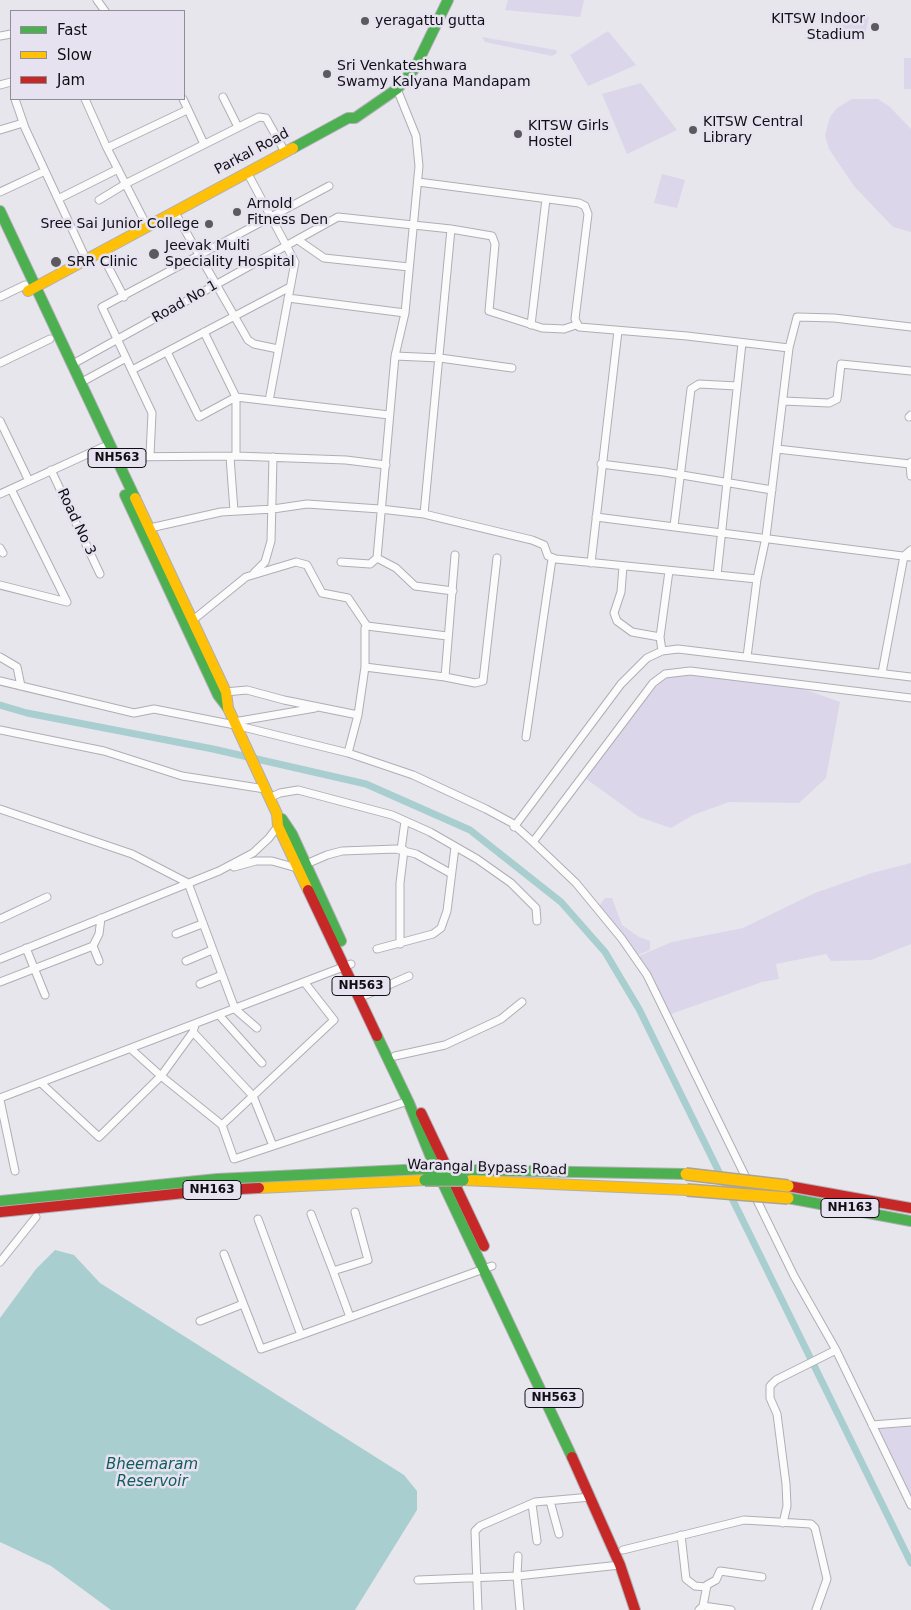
<!DOCTYPE html>
<html>
<head>
<meta charset="utf-8">
<style>
	body { margin:0 }
	#map { position:relative; width:911px; height:1610px; overflow:hidden; background:#e7e6ec; font-family:"DejaVu Sans",sans-serif }
	canvas { display:block }
	.legend { position:absolute; left:10px; top:10px; width:175px; height:90px; box-sizing:border-box; background:#e6e2f0; border:1px solid #908d98; margin:0; padding:6px 9px; list-style:none; font-size:15px; color:#0f0e13 }
	.legend li { display:flex; align-items:center; gap:10px; height:25px }
	.legend b { width:25px; border:1px solid #908d98 }
</style>
</head>
<body>
<div id="map">
<canvas width="911" height="1610"></canvas>
<ul class="legend">
<li><b style="height:6px;background:#4caf50"></b>Fast</li>
<li><b style="height:6px;background:#ffc107"></b>Slow</li>
<li><b style="height:6px;background:#c62828"></b>Jam</li>
</ul>
</div>
<script>
const c = document.querySelector('canvas').getContext('2d');
c.lineJoin = 'round';
function fillPath(path, color) {
  c.fillStyle = color;
  c.fill(path, 'evenodd');
}
function poly(rows) {
  const path = new Path2D();
  for (const r of rows) {
    path.moveTo(r[0], r[1]);
    for (let i = 2; i < r.length; i += 2) path.lineTo(r[i], r[i + 1]);
  }
  return path;
}
function trace(path, color, width, dash) {
  c.strokeStyle = color;
  c.lineWidth = width;
  c.lineCap = dash ? 'butt' : 'round';
  c.setLineDash(dash || []);
  c.stroke(path);
}
function drawText(font, color, halo, rows, align = 'center') {
  c.font = font + ' "DejaVu Sans",sans-serif';
  c.lineWidth = 5;
  c.setLineDash([]);
  c.textBaseline = 'middle';
  c.strokeStyle = halo;
  c.fillStyle = color;
  for (const [text, x, y, turn = 0] of rows) {
    c.save();
    c.translate(x, y);
    c.rotate((+turn || 0) * Math.PI / 180);
    c.textAlign = isNaN(turn) ? turn : align;
    if (halo) c.strokeText(text, 0, 0);
    c.fillText(text, 0, 0);
    c.restore();
  }
}
const green = poly([
	[508,0,584,0,580,17,505,10],
	[840,11,869,17,864,39,835,33],
	[608,31,636,65,588,86,570,55],
	[482,37,556,50,557,53,552,56,485,42],
	[904,58,911,58,911,89,904,89],
	[641,83,677,130,627,154,602,94],
	[852,99,878,99,890,107,911,129,911,232,893,227,854,186,829,149,825,135,830,117,837,108],
	[662,174,685,180,677,208,654,203],
	[669,672,778,680,840,702,826,778,799,803,729,802,693,815,671,828,639,817,585,778,603,750],
	[911,863,911,944,871,960,831,961,826,954,776,964,779,979,762,982,668,1015,639,956,672,942,743,928,815,893,872,873],
	[605,898,612,898,622,925,639,937,650,941,650,950,638,955,599,906],
	[908,1418,911,1419,911,1499,877,1426]
]);
const water = poly([
	[55,1250,74,1255,100,1283,404,1475,417,1491,417,1510,355,1610,111,1610,51,1566,0,1542,0,1318,36,1269]
]);
const canal = poly([
	[0,705,27,713,213,749,366,784,470,830,561,902,605,952,639,1009,911,1563]
]);
const street = poly([
	[97,0,105,11],
	[0,36,11,34],
	[0,85,11,82],
	[223,97,238,127],
	[15,99,25,128,86,259],
	[85,99,107,148,147,226],
	[183,99,204,144],
	[0,130,23,123],
	[107,148,187,110],
	[247,172,295,262,269,401],
	[418,182,579,203,585,206,588,214,575,319,579,327,687,336,789,348],
	[0,192,45,171],
	[58,199,118,169],
	[99,200,127,183,259,117,266,118,285,152],
	[174,211,248,340,254,344,278,349],
	[298,240,324,258,409,267],
	[100,251,124,297],
	[0,297,25,285],
	[288,298,405,313],
	[531,325,546,199],
	[204,332,236,397,236,456],
	[167,352,199,417,236,397,389,415],
	[395,356,440,358,512,368],
	[0,363,50,339],
	[71,365,338,217,451,229,492,236,495,244,489,311,542,328,564,329,576,325],
	[132,370,290,287],
	[80,383,126,358],
	[783,401,829,403,837,399,841,364,911,371],
	[909,417,911,415],
	[0,421,29,481],
	[777,449,910,464,911,462],
	[150,455,152,413,102,307,329,186],
	[116,457,236,456,346,460,386,465],
	[230,457,234,511],
	[601,464,664,472,772,490],
	[910,464,911,476],
	[51,470,100,574],
	[11,489,67,602],
	[0,494,103,447],
	[424,514,451,229],
	[596,517,911,557],
	[674,526,691,389,699,384,737,386],
	[150,528,221,512,273,509,307,504,380,509,424,514,532,540,544,545,548,556,556,559,757,579,747,657],
	[0,548,3,553],
	[377,558,396,568,415,586,453,591],
	[341,562,370,564,377,558,395,356,405,313,419,166,416,136,397,89],
	[591,563,618,331],
	[623,566,621,592,614,613,617,621,632,632,660,637],
	[254,573,265,562,271,541,273,457],
	[717,575,742,343],
	[757,579,766,537,789,348,797,317,834,318,911,327],
	[0,585,67,602],
	[193,620,246,577,296,562,307,565,322,593,348,598,367,626],
	[662,651,660,637,669,571],
	[0,657,17,667,21,686],
	[365,667,445,677,475,683,483,681,497,558],
	[882,673,904,556,911,550],
	[445,677,455,555],
	[0,681,134,713,154,709,235,725,348,753,413,775,486,809,512,823,533,842,576,883,622,939,647,975,794,1276,836,1350,911,1505],
	[225,692,247,690,284,700,358,715,365,667,365,628,367,626,447,636],
	[234,722,315,708],
	[0,730,104,751,182,776,265,789],
	[526,737,552,559],
	[348,753,358,715],
	[269,798,280,793,298,790,392,815,430,832,477,859,511,883,536,908,537,921],
	[0,809,132,854,188,883,235,1009,257,1028],
	[514,827,621,684,647,658,662,651,678,649,911,677],
	[533,842,653,683,665,674,690,671,911,698],
	[401,850,405,821],
	[234,867,256,861,272,861,297,868,327,855,342,851,396,849,416,854,450,873],
	[0,919,47,897],
	[176,934,202,924],
	[400,944,400,883,404,850],
	[93,946,99,961],
	[26,948,45,995],
	[377,949,433,934,441,928,447,911,455,847],
	[0,959,219,871,253,853,269,838,278,826],
	[186,961,212,950],
	[0,982,93,946,99,934,101,918],
	[200,984,222,975],
	[366,995,409,976],
	[219,1015,262,1063],
	[193,1032,253,1096,273,1146],
	[131,1049,161,1076,222,1125,234,1159,408,1101],
	[395,1056,445,1045,501,1019,522,1002],
	[41,1083,99,1137,161,1076,193,1032,195,1025],
	[0,1098,351,964],
	[0,1100,15,1171],
	[222,1125,334,1020,305,983],
	[311,1214,333,1271],
	[258,1219,301,1335,492,1266],
	[224,1254,261,1349,301,1335],
	[0,1262,36,1217],
	[350,1317,333,1271,368,1260,355,1212],
	[200,1321,243,1304],
	[872,1425,911,1422],
	[550,1501,559,1534],
	[532,1504,537,1541],
	[783,1523,787,1506,786,1484,777,1414,770,1398,770,1386,776,1380,836,1350],
	[681,1535,686,1579,695,1586,706,1587],
	[623,1550,744,1520,811,1524,815,1528,827,1579,816,1610],
	[518,1556,517,1576,520,1610],
	[418,1580,517,1576,620,1565],
	[703,1606,731,1610],
	[478,1610,475,1531,480,1526,535,1502,591,1497],
	[699,1610,703,1606,707,1585,716,1580,720,1571,762,1577]
]);
const fast = poly([
	[293,148,348,118,355,118,397,89,415,68,448,0],
	[0,211,135,498],
	[125,495,218,695,228,708],
	[282,819,292,834,341,941],
	[377,1036,409,1103,432,1160,572,1457],
	[468,1170,686,1174],
	[788,1198,911,1221],
	[0,1201,217,1179,424,1169]
]);
const slow = poly([
	[28,291,293,148],
	[135,498,226,692,228,708,277,814,278,826,308,890],
	[463,1180,687,1190],
	[259,1188,425,1180]
]);
const jam = poly([
	[308,890,377,1036],
	[421,1113,484,1246],
	[788,1186,911,1208],
	[0,1212,204,1191,259,1188],
	[572,1457,620,1565,635,1610]
]);
const fastBridge = poly([
	[424,1169,468,1170],
	[425,1180,463,1180]
]);
const slowBridge = poly([
	[686,1174,788,1186],
	[687,1190,788,1198]
]);
const markers = [
	[365,21,5,"#5b5a5f"],
	[875,27,5,"#5b5a5f"],
	[327,74,5,"#5b5a5f"],
	[693,130,5,"#5b5a5f"],
	[518,134,5,"#5b5a5f"],
	[237,212,5,"#5b5a5f"],
	[209,224,5,"#5b5a5f"],
	[154,254,6,"#5b5a5f"],
	[56,262,6,"#5b5a5f"]
];
const shields = [
	[117,458,58],
	[361,986,58],
	[212,1190,58],
	[850,1208,58],
	[554,1398,58]
];
const shieldNames = [
	["NH563",117,458],
	["NH563",361,986],
	["NH163",212,1190],
	["NH163",850,1208],
	["NH563",554,1398]
];
const poiNames = [
	["KITSW Indoor",865,19,"right"],
	["Stadium",865,35,"right"],
	["yeragattu gutta",375,21],
	["Sri Venkateshwara",337,66],
	["Swamy Kalyana Mandapam",337,82],
	["KITSW Central",703,122],
	["Library",703,138],
	["KITSW Girls",528,126],
	["Hostel",528,142],
	["Arnold",247,204],
	["Fitness Den",247,220],
	["Sree Sai Junior College",199,224,"right"],
	["Jeevak Multi",165,246],
	["Speciality Hospital",165,262],
	["SRR Clinic",67,262]
];
const streetNames = [
	["Parkal Road",252,152,-28],
	["Road No 1",185,302,-29],
	["Road No 3",76,522,65],
	["Warangal Bypass Road",487,1168,2]
];
const waterNames = [
	["Bheemaram",152,1465],
	["Reservoir",152,1482]
];
fillPath(green, '#dbd6ea');
fillPath(water, '#a9cecf');
trace(canal, '#a9cecf', 7);
trace(street, '#b0aeb4', 9);
trace(fast, '#b0aeb4', 12);
trace(slow, '#b0aeb4', 12);
trace(jam, '#b0aeb4', 12);
trace(street, '#fbfbfc', 7);
trace(fast, '#4caf50', 10);
trace(slow, '#ffc107', 10);
trace(jam, '#c62828', 10);
trace(fastBridge, '#a9a398', 14, []);
trace(slowBridge, '#a9a398', 14, []);
trace(fastBridge, '#4caf50', 11);
trace(slowBridge, '#ffc107', 11);
for (const [x, y, r, color] of markers) {
  const dot = new Path2D();
  dot.arc(x, y, r, 0, 2 * Math.PI);
  c.fillStyle = color;
  c.fill(dot);
  trace(dot, '#e6e2f0', 2);
}
for (const [x, y, w] of shields) {
  const box = new Path2D();
  box.roundRect(x - w / 2, y - 9.5, w, 19, 4);
  c.fillStyle = '#e6e2f0';
  c.fill(box);
  trace(box, '#0f0e13', 1);
}
drawText('bold 12px', '#0f0e13', null, shieldNames);
drawText('14px', '#0f0e13', '#e6e2f0', poiNames, 'left');
drawText('14px', '#0f0e13', '#e6e2f0', streetNames);
drawText('italic 15px', '#115c5d', '#e6e2f0', waterNames);
</script>
</body>
</html>
